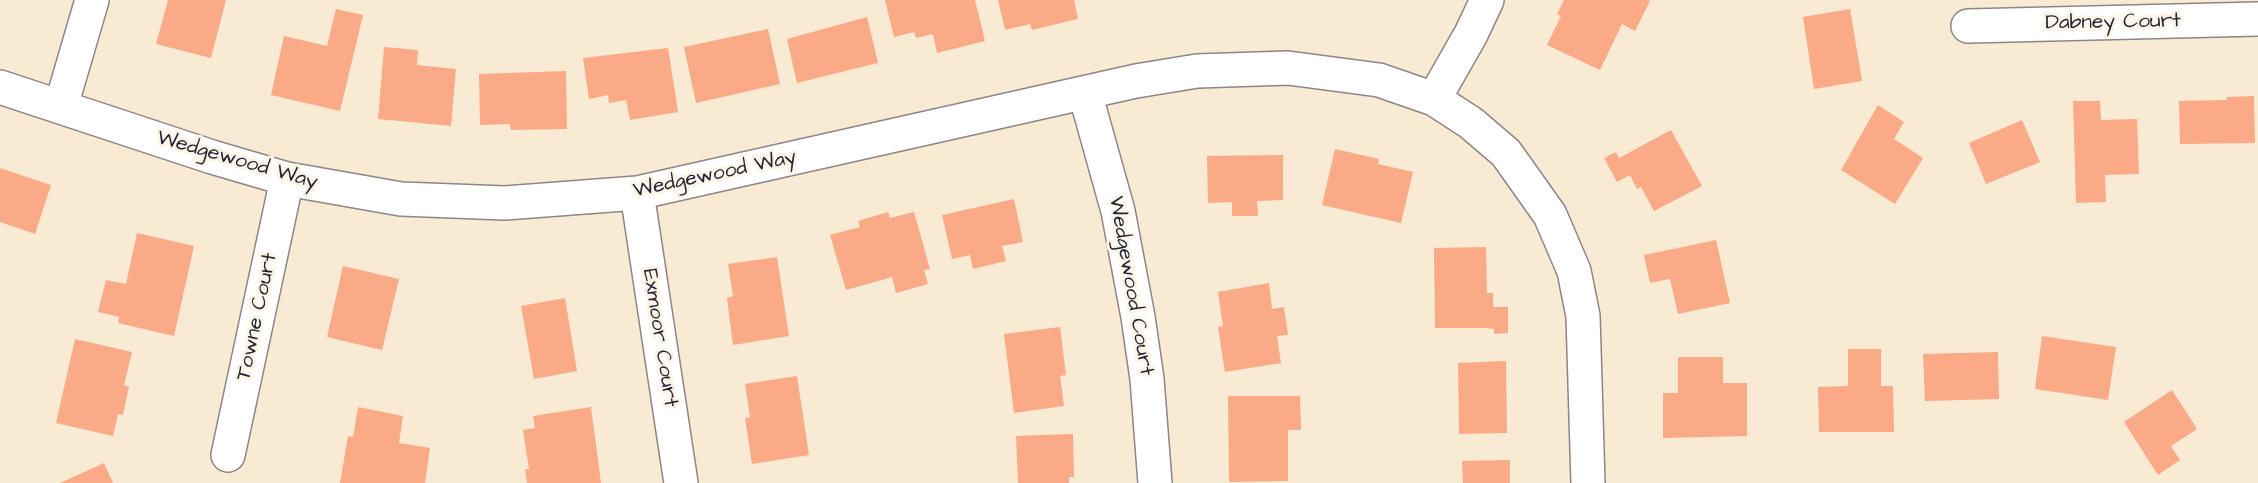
<!DOCTYPE html>
<html>
<head>
<meta charset="utf-8">
<style>
	body { margin:0 }
	canvas { display:block; background:#f8ead3 }
</style>
</head>
<body>
<canvas width="2258" height="483"></canvas>
<script>
const c = document.querySelector('canvas').getContext('2d');
c.lineJoin = 'round';
function fillPath(path, color) {
  c.fillStyle = color;
  c.fill(path, 'evenodd');
}
function poly(rows) {
  const path = new Path2D();
  for (const r of rows) {
    path.moveTo(r[0], r[1]);
    for (let i = 2; i < r.length; i += 2) path.lineTo(r[i], r[i + 1]);
  }
  return path;
}
function trace(path, color, width, dash) {
  c.strokeStyle = color;
  c.lineWidth = width;
  c.lineCap = dash ? 'butt' : 'round';
  c.setLineDash(dash || []);
  c.stroke(path);
}
function drawText(font, color, halo, rows, align = 'center') {
  c.font = font + ' "Architects Daughter",sans-serif';
  c.lineWidth = 6;
  c.setLineDash([]);
  c.textBaseline = 'middle';
  c.strokeStyle = halo;
  c.fillStyle = color;
  for (const [text, x, y, turn = 0] of rows) {
    c.save();
    c.translate(x, y);
    c.rotate((+turn || 0) * Math.PI / 180);
    c.textAlign = isNaN(turn) ? turn : align;
    if (halo) c.strokeText(text, 0, 0);
    c.fillText(text, 0, 0);
    c.restore();
  }
}
const building = poly([
	[168,0,226,0,211,58,156,44],
	[885,0,975,0,985,41,937,53,933,34,916,38,914,32,894,37],
	[998,0,1074,0,1078,19,1032,30,1030,24,1005,30],
	[1564,0,1647,0,1650,1,1635,31,1622,24,1600,70,1547,45,1561,16,1557,14],
	[336,9,363,15,340,111,271,95,284,36,327,46],
	[1850,9,1862,81,1814,89,1803,17],
	[867,17,878,63,797,83,787,39],
	[768,29,780,84,696,103,684,47],
	[384,47,418,50,417,65,456,69,451,126,378,119],
	[668,48,678,112,630,120,626,100,609,103,608,95,589,99,583,58],
	[566,71,567,129,511,130,510,124,480,125,479,74],
	[2254,96,2255,143,2180,144,2179,101,2227,100,2226,97],
	[2073,101,2100,101,2101,120,2137,119,2139,174,2105,175,2106,202,2076,203],
	[1878,105,1904,122,1894,139,1923,158,1895,204,1841,170],
	[2022,120,2040,162,1986,184,1969,143],
	[1671,130,1702,186,1654,211,1641,187,1637,189,1630,175,1617,182,1604,158,1616,152,1619,158],
	[1335,149,1379,159,1378,164,1413,172,1401,223,1322,205],
	[1283,155,1283,200,1257,201,1258,216,1232,216,1232,202,1208,203,1207,156],
	[0,168,51,185,35,234,0,222],
	[1014,199,1023,242,1002,246,1006,261,973,269,970,255,952,259,942,215],
	[888,212,890,218,914,212,930,269,924,270,928,284,896,293,892,277,846,290,830,235,860,227,858,221],
	[137,233,194,246,174,336,118,323,119,317,98,312,106,280,126,284],
	[1716,240,1730,303,1678,314,1670,279,1650,283,1644,255],
	[1486,247,1487,293,1493,293,1493,307,1508,307,1508,333,1494,334,1494,329,1485,328,1435,328,1434,248],
	[777,257,789,336,733,345,727,298,733,296,728,264],
	[343,266,399,279,382,350,327,337],
	[1269,283,1272,309,1284,307,1288,335,1277,336,1281,363,1225,372,1218,327,1223,326,1218,292],
	[565,298,577,371,534,379,521,306],
	[1060,327,1066,375,1060,376,1064,406,1014,413,1004,334],
	[2042,336,2116,347,2108,400,2035,389],
	[75,339,132,352,124,385,129,387,123,415,118,414,113,436,56,423],
	[1848,349,1881,349,1881,386,1893,386,1894,432,1819,432,1818,387,1848,386],
	[1998,352,1999,399,1925,401,1923,354],
	[1678,357,1723,357,1723,383,1747,383,1747,436,1663,438,1663,393,1678,393],
	[1506,361,1507,433,1459,434,1458,363],
	[797,376,809,455,752,464,745,418,750,417,745,384],
	[2172,390,2197,429,2171,446,2180,460,2158,475,2124,422],
	[1228,396,1300,396,1301,430,1288,430,1288,481,1229,482],
	[358,407,403,416,399,443,430,448,425,483,340,483,348,436,353,437],
	[591,407,601,483,527,483,525,469,529,469,523,430,535,428,533,416],
	[1073,434,1074,477,1069,477,1069,483,1018,483,1016,436],
	[1510,460,1510,483,1463,483,1462,461],
	[104,463,113,483,60,483]
]);
const minor = poly([
	[1968,26,2258,19],
	[0,87,212,157,287,179,401,199,505,203,637,193,1136,81,1197,71,1288,68,1379,80,1434,99,1471,123,1506,153,1550,215,1574,271,1583,316,1588,483],
	[1085,93,1118,211,1138,317,1147,379,1155,483],
	[1434,99,1471,34,1487,0],
	[61,106,92,0],
	[637,193,681,483],
	[228,455,287,179]
]);
const streetNames = [
	["Dabney Court",2113,23,-1],
	["Wedgewood Way",237,161,16],
	["Wedgewood Way",715,175,-12],
	["Wedgewood Court",1130,286,80],
	["Towne Court",258,317,-78],
	["Exmoor Court",659,338,81]
];
fillPath(building, '#fbaa88');
trace(minor, '#8d8687', 36);
trace(minor, '#fff', 33);
drawText('21px', '#22223b', '#fcf5e5', streetNames);
</script>
</body>
</html>
